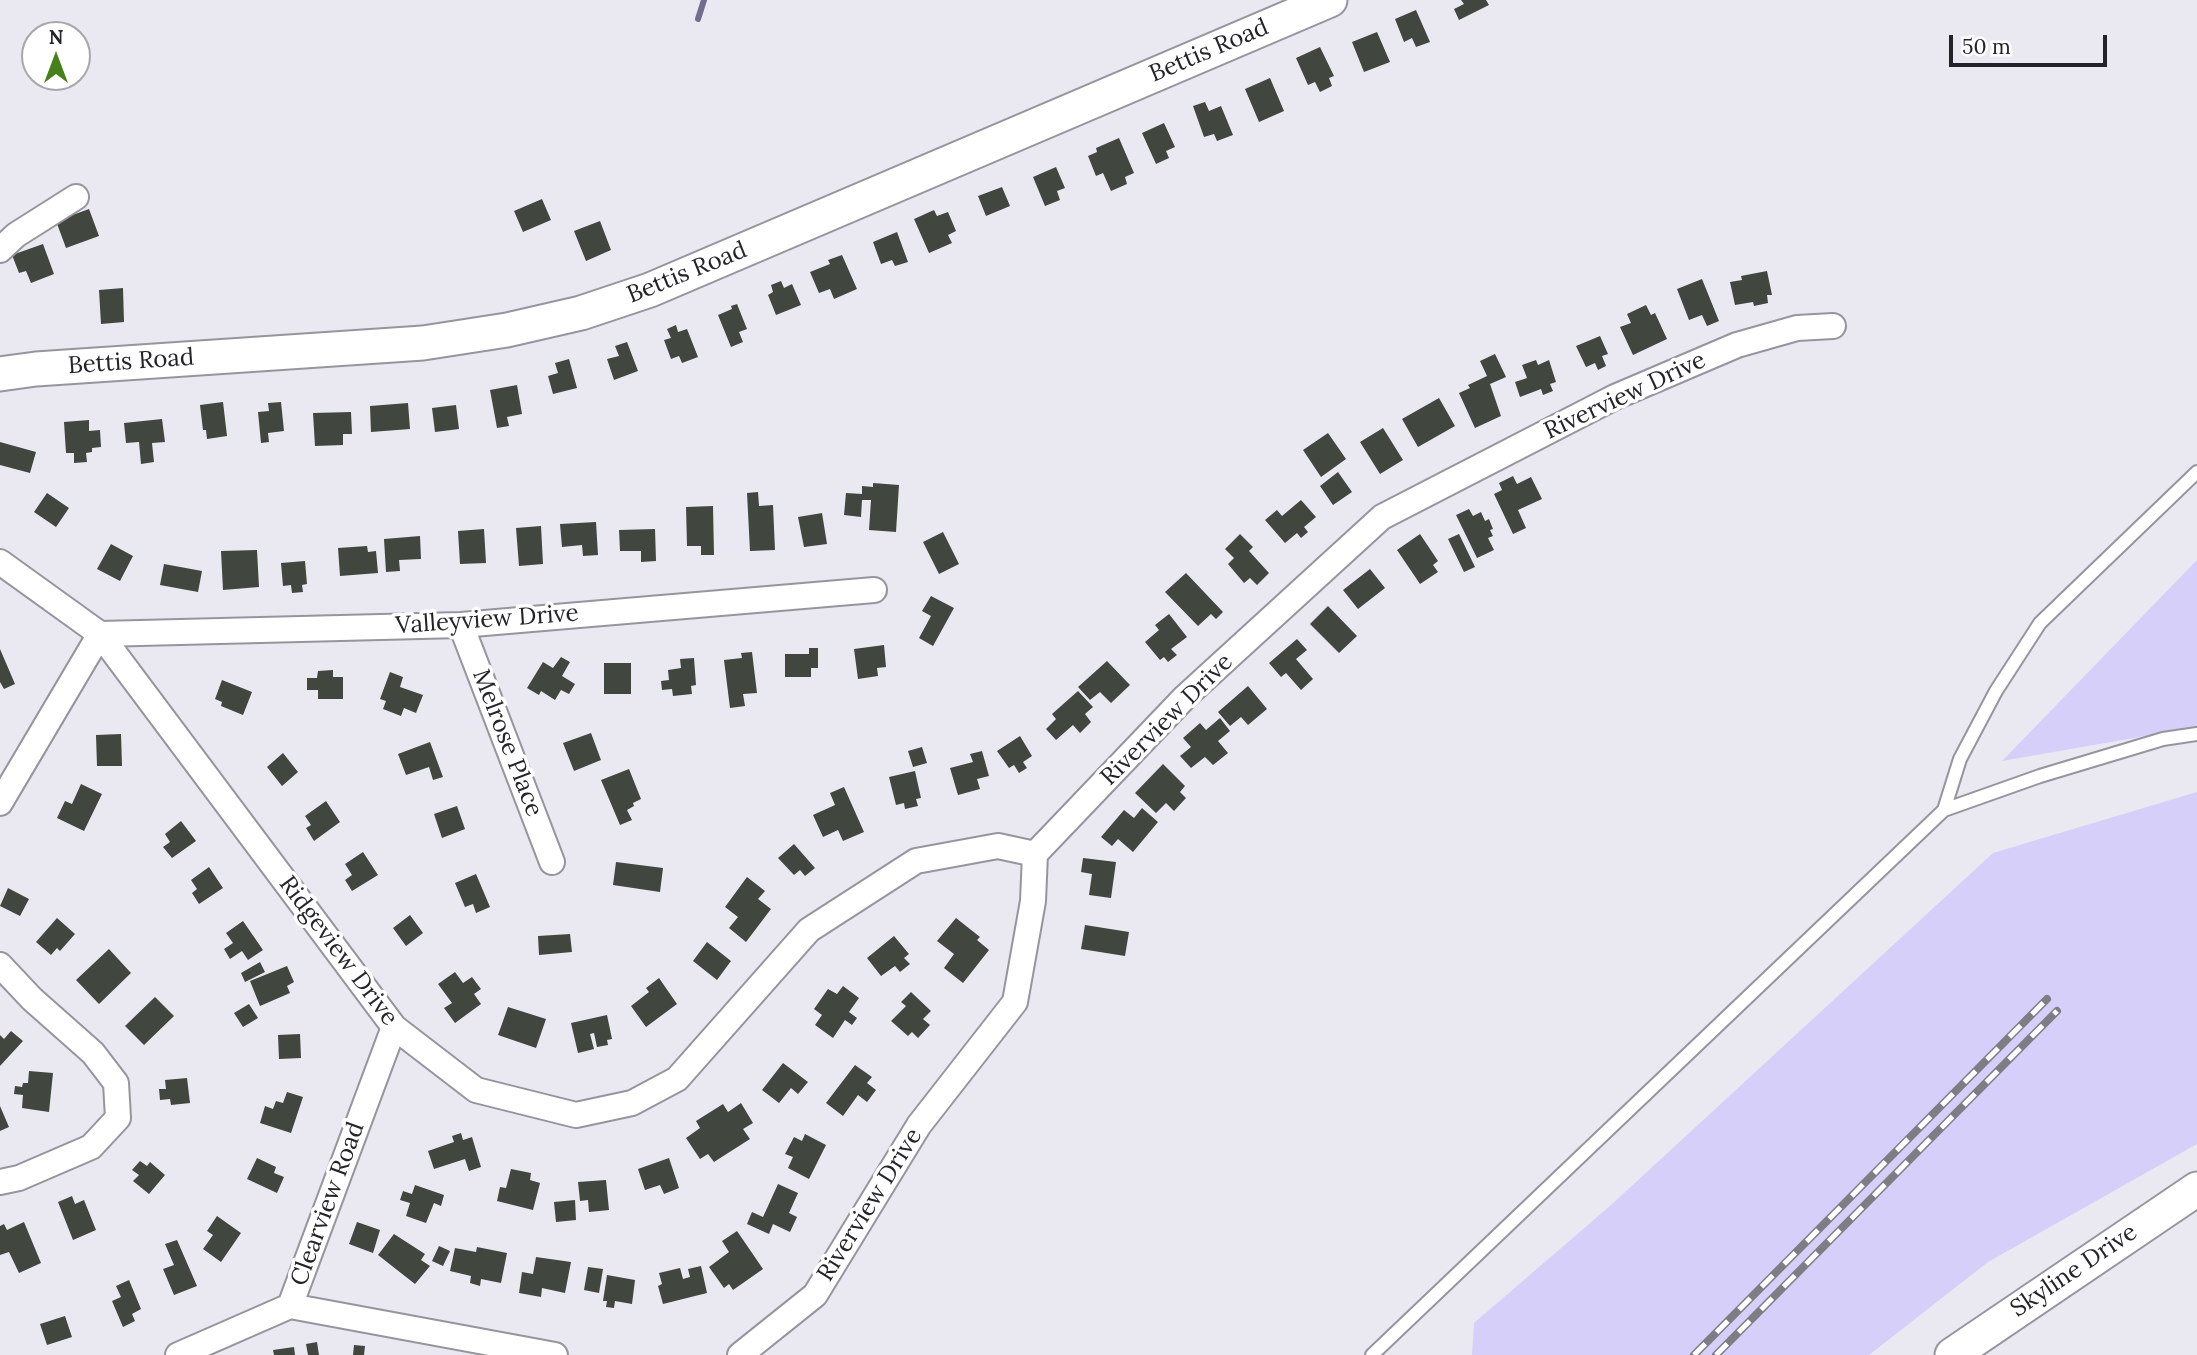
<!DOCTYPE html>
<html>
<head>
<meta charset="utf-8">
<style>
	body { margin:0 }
	#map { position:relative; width:2197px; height:1355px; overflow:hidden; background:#eae9f2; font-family:Lora,serif }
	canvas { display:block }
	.north { position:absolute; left:21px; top:21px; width:70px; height:70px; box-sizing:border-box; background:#fff; border:2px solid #a7a7a9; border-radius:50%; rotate:0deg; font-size:19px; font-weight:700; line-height:28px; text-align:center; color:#242327 }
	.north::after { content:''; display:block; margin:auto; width:24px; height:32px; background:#45801b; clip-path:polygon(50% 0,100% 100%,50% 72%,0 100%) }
	.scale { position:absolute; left:1949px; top:35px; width:158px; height:32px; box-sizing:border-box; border:4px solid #242327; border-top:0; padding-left:9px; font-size:21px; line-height:24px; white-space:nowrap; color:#242327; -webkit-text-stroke:5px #fff; paint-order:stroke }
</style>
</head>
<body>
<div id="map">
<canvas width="2197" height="1355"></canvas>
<div class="north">N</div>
<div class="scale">50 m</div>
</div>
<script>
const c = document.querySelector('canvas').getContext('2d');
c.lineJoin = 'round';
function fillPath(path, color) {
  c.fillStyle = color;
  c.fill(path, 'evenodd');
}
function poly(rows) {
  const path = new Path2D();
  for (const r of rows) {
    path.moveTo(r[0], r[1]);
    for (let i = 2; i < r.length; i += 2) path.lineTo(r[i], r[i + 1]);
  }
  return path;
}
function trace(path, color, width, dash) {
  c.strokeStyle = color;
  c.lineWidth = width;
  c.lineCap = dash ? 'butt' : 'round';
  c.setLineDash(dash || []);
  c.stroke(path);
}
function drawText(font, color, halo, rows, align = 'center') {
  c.font = font + ' Lora,serif';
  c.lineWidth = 7;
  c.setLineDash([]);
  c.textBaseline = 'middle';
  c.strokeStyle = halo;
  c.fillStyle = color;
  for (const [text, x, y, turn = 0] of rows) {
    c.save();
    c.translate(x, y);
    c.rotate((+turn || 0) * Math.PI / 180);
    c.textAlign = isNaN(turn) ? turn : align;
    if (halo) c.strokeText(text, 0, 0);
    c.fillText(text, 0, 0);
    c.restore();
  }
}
const green = poly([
	[2197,560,2197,727,2002,761],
	[2197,792,2197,1144,1988,1262,1869,1355,1472,1355,1474,1323,1611,1205,1993,853]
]);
const stream = poly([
	[698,19,704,0]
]);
const building = poly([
	[1461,0,1486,0,1489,5,1459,20,1454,9,1464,4],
	[1416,10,1430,42,1416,47,1412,38,1404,42,1395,19],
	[1377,32,1390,62,1364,72,1352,42],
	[1320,47,1334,76,1329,78,1332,86,1320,92,1315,82,1308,85,1296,58],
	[1270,78,1284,111,1259,122,1245,89],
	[1205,102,1209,111,1221,106,1233,135,1217,141,1214,134,1204,137,1193,106],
	[1164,123,1175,147,1166,151,1169,158,1156,164,1142,133],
	[1119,138,1134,173,1125,177,1127,184,1111,191,1103,173,1096,176,1088,156,1097,152,1096,148],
	[1056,167,1065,188,1057,191,1060,200,1045,206,1033,177],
	[1002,187,1010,206,986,216,978,196],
	[542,199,551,220,523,232,514,211],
	[89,209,99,236,66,248,56,221],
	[934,210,937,216,948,212,956,231,948,235,952,243,929,253,914,219],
	[600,221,611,250,586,261,574,231],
	[897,232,908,262,895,266,892,260,881,264,873,242],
	[43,244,54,274,31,283,26,271,19,273,12,255],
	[842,255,857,289,834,299,830,289,819,293,810,272,830,264,828,260],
	[1767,271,1772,295,1767,295,1768,303,1754,306,1753,302,1735,305,1730,282,1742,280,1741,276],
	[1702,279,1719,321,1707,326,1702,315,1689,320,1677,289],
	[781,281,784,288,792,284,801,305,776,315,768,295,773,292,771,285],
	[123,288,124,322,101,324,99,290],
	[737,304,747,329,739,332,743,342,731,347,718,315,732,309,731,306],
	[1646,305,1651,315,1655,313,1667,339,1633,355,1620,327,1631,323,1627,314],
	[676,325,678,332,687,329,698,357,682,363,679,356,671,359,664,340,671,338,667,329],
	[1600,336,1608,354,1602,356,1606,366,1598,370,1595,363,1586,367,1576,346],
	[627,342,638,371,614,380,607,359,619,356,615,346],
	[1495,354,1506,377,1490,384,1501,416,1475,428,1459,393,1470,388,1468,385,1487,376,1480,361],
	[569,359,577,388,553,394,548,376,558,373,555,363],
	[1536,360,1538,365,1549,360,1556,382,1550,384,1553,391,1543,395,1541,389,1520,397,1515,382,1527,378,1522,365],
	[517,385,522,414,507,417,509,426,497,428,490,390],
	[1439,398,1455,426,1418,447,1402,419],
	[223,402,227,436,207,439,206,430,203,430,200,405],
	[281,402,284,431,268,433,269,442,261,443,258,412,269,411,268,403],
	[408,403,410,429,371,432,370,406],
	[456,405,459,429,435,432,432,408],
	[351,412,352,434,343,434,343,445,315,446,313,413],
	[162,419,165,442,152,443,154,462,141,464,139,442,126,443,124,423],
	[89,420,89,431,100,430,101,447,92,448,92,452,86,453,87,462,74,463,74,453,66,453,64,422],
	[1383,428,1403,460,1380,474,1360,442],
	[1328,433,1346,459,1321,477,1303,450],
	[0,442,36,452,30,473,0,465],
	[1338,472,1352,492,1333,505,1320,486],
	[1513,476,1517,484,1531,477,1542,499,1518,510,1526,528,1513,534,1494,494,1502,490,1499,483],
	[873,483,899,485,896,532,869,530,871,500,862,500,861,517,844,515,846,493,862,494,862,486,873,487],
	[758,492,759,506,773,505,775,550,750,551,747,493],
	[47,493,69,508,56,527,34,512],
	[1301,500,1316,517,1304,527,1308,532,1301,538,1297,533,1285,543,1265,520,1277,510,1282,516],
	[713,506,714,555,701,555,701,546,687,546,686,507],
	[1469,509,1473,516,1481,512,1485,521,1489,519,1493,529,1490,530,1493,536,1488,538,1494,550,1477,558,1456,515],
	[822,513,827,544,804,547,798,517],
	[596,522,598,555,583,556,582,545,562,547,560,524],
	[541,526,543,564,519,566,516,528],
	[484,529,486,563,460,564,458,531],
	[655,529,656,561,641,562,641,551,620,551,619,530],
	[943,532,959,564,939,574,923,542],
	[1240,534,1253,547,1249,551,1269,573,1257,585,1250,578,1244,583,1228,564,1234,558,1225,549],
	[1420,534,1438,561,1433,565,1438,572,1420,584,1397,550],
	[1459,534,1475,567,1464,572,1448,539],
	[420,536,421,559,399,560,400,571,386,572,384,539],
	[111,544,133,556,120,581,97,569],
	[367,546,368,552,376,551,378,573,340,576,338,548],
	[257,550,259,587,223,590,221,551],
	[305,561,307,584,302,585,303,592,292,593,291,585,283,586,281,563],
	[164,564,202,571,198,592,160,585],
	[1370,569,1385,588,1358,609,1343,590],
	[1186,573,1223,612,1216,619,1211,614,1198,626,1165,592],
	[931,596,954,608,933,646,919,638,931,616,922,611],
	[1328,606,1357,636,1339,653,1310,624],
	[1169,614,1187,637,1171,649,1177,655,1168,662,1164,657,1160,660,1145,642,1159,630,1155,625],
	[1297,639,1307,650,1296,659,1313,679,1301,690,1286,673,1281,677,1269,663],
	[884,645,886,667,877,668,878,676,858,679,854,649],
	[809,648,818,648,818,668,811,668,811,677,785,677,785,654,809,654],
	[0,649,15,684,4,689,0,682],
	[752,652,757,693,743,694,745,706,730,708,724,660,742,658,741,653],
	[561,657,570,662,562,676,575,684,569,694,561,690,555,700,541,691,539,695,527,688,543,662,553,668],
	[694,658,696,685,691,686,692,694,673,696,672,689,662,690,661,681,669,680,668,670,681,668,680,659],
	[1107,661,1130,685,1111,703,1100,692,1090,700,1078,687],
	[604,663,631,663,631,694,604,694],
	[333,670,333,677,343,677,343,699,318,699,318,690,307,690,307,678,317,678,318,671],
	[390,672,403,677,400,687,423,695,416,713,404,708,401,716,383,709,386,701,380,699],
	[222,680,252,692,243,715,221,706,222,702,215,699],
	[1248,686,1267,709,1248,725,1241,717,1230,726,1218,712],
	[1078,691,1093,707,1085,714,1091,722,1080,733,1073,725,1056,740,1046,729,1056,719,1052,714],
	[1220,718,1230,731,1218,741,1228,753,1213,765,1205,757,1191,768,1180,756,1191,747,1183,738,1200,723,1206,730],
	[591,733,601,760,574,771,563,743],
	[121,734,122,766,97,766,96,735],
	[1020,736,1032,756,1023,762,1027,768,1019,773,1014,765,1009,768,997,751],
	[430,742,443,777,433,780,429,767,406,775,398,754],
	[922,747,927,763,913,767,908,751],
	[982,751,989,776,977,779,980,789,958,795,950,768,973,762,970,754],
	[283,753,298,772,282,786,267,767],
	[1163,764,1185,786,1180,792,1186,798,1174,811,1166,803,1156,813,1135,793],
	[629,769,641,799,633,803,634,806,627,810,632,820,620,825,601,780],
	[915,771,921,798,916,799,918,806,905,809,904,803,896,805,889,777],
	[81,784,102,794,84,831,57,818,65,801,72,804],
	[844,787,864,832,843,841,838,830,823,837,813,815,835,805,830,793],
	[326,801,340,822,314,841,306,828,311,825,305,816],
	[457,806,465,829,442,838,434,814],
	[1142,808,1158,822,1133,852,1118,839,1112,846,1101,837,1124,810,1134,818],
	[181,821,196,841,172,858,163,847,170,842,165,834],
	[794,844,815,868,805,876,800,870,794,875,778,858],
	[363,852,378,875,352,891,345,880,352,875,345,864],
	[1083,858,1116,862,1111,898,1089,895,1092,874,1081,872],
	[616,862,663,868,660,892,613,885],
	[209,867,223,888,199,904,192,893,197,889,191,880],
	[476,874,490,907,476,913,473,904,465,907,455,883],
	[747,877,765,891,758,899,771,909,746,942,729,928,738,917,725,907],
	[8,888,29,899,20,916,0,906],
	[410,915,423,933,406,946,393,928],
	[57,918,75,934,60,951,57,948,51,955,36,942],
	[956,918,980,937,977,940,989,950,963,983,944,968,954,954,937,941],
	[243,921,263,950,248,960,242,951,230,959,224,949,233,943,226,933],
	[1085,925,1129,932,1125,956,1081,949],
	[570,934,572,952,539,955,538,936],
	[894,936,909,954,904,958,910,964,900,972,895,966,881,976,867,958],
	[707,942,731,961,717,980,693,961],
	[109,949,131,973,99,1004,76,980],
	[260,962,265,972,245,982,241,973],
	[287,966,294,982,287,986,290,993,260,1006,250,981],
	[455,972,463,983,472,977,481,989,474,994,481,1004,455,1023,444,1008,452,1003,438,984],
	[659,978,677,1004,646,1027,631,1006,649,992,646,988],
	[843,986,859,998,849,1012,857,1018,852,1025,845,1020,833,1038,815,1025,822,1015,814,1009,828,989,837,994],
	[911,992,931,1011,923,1019,930,1025,918,1038,912,1032,908,1036,891,1021,906,1006,901,1002],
	[155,997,174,1016,144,1045,125,1026],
	[249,1004,258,1018,243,1027,234,1013],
	[508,1007,546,1019,536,1048,498,1035],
	[607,1015,612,1039,607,1040,608,1045,597,1047,594,1033,590,1034,594,1049,578,1053,571,1023],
	[11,1031,23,1041,0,1066,0,1035,4,1039],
	[300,1034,301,1058,279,1059,278,1035],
	[783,1063,808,1082,798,1094,791,1088,779,1103,762,1090],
	[855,1065,872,1077,867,1083,876,1090,867,1102,858,1095,843,1116,826,1103],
	[29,1071,53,1073,49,1112,22,1108,23,1095,14,1094,15,1086,22,1087,23,1083,28,1083],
	[187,1078,190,1103,171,1105,170,1099,160,1100,159,1089,166,1089,165,1080],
	[287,1092,303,1097,291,1133,260,1123,265,1106,273,1109,276,1101,283,1103],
	[741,1103,753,1123,743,1129,750,1139,714,1162,708,1154,700,1159,686,1138,700,1128,696,1121,723,1104,728,1112],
	[0,1106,9,1127,0,1131],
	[461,1133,463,1140,472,1137,481,1167,469,1171,465,1159,434,1169,428,1151,454,1142,452,1136],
	[805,1134,826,1145,809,1179,788,1168,793,1157,785,1154,794,1137,802,1141],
	[257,1158,276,1167,274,1173,284,1177,277,1193,247,1179],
	[669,1158,679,1188,664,1194,660,1185,645,1190,638,1169],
	[140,1161,147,1166,150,1162,165,1175,149,1194,133,1181,139,1175,132,1170],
	[511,1169,531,1173,530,1180,540,1183,533,1210,497,1201,500,1187,506,1188],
	[606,1180,609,1210,589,1212,588,1200,580,1201,578,1182],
	[778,1184,798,1193,789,1213,797,1217,790,1232,773,1224,769,1234,747,1224,752,1212,763,1217],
	[415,1185,444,1195,441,1206,434,1203,426,1223,406,1216,410,1203,400,1200,403,1191,412,1194],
	[72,1196,75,1204,84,1200,96,1230,73,1240,58,1202],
	[575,1200,576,1220,556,1222,554,1202],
	[217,1216,241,1233,221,1262,203,1249,213,1235,207,1231],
	[24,1222,41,1263,19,1273,9,1252,0,1255,0,1226,4,1224,7,1230],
	[357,1222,380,1230,373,1253,349,1244],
	[737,1231,763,1269,733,1290,729,1284,724,1288,709,1267,729,1252,722,1241],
	[394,1234,425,1254,421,1260,430,1266,415,1284,378,1255],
	[177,1240,197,1286,174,1295,163,1269,174,1265,165,1244],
	[439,1246,450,1251,443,1266,432,1261],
	[477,1247,507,1253,501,1283,481,1279,480,1286,470,1283,471,1276,450,1271,455,1248,476,1252],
	[536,1257,571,1262,565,1293,542,1288,541,1297,519,1293,522,1272,533,1274],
	[701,1266,707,1293,663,1304,658,1286,662,1284,659,1273,680,1268,683,1279,690,1277,688,1269],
	[588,1267,603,1269,599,1293,584,1290],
	[607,1275,635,1280,632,1304,615,1301,614,1308,606,1307,607,1301,603,1301],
	[129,1280,141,1309,132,1314,135,1321,123,1327,112,1301,121,1297,116,1286],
	[65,1316,72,1337,47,1345,40,1324],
	[317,1342,319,1355,308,1355,306,1344],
	[354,1345,365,1346,364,1355,353,1355],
	[294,1347,295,1355,274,1355,273,1350]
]);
const lane = poly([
	[1944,810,1960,759,1996,691,2040,623,2197,472],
	[1372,1355,1944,810,2040,776,2163,739,2197,734]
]);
const street = poly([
	[0,250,16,235,76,197],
	[0,562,100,634,394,1027,476,1090,576,1115,632,1103,677,1079,809,930,916,861,998,846,1035,854],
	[461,625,552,862],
	[0,803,100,634,461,625,874,590],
	[0,965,32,999,93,1053,116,1083,118,1118,91,1147,19,1178,0,1182],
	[290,1306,555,1355],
	[178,1355,290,1306,394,1027],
	[740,1355,815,1295,919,1125,1015,1002,1033,901,1035,854,1185,697,1382,517,1615,397,1737,345,1797,328,1833,326]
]);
const secondary = poly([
	[0,374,36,369,423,343,507,330,581,313,650,290,1330,0],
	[1952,1355,2197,1189]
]);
const rail = poly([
	[1694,1355,2047,999],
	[1716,1355,2057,1011]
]);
const streetNames = [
	["Bettis Road",1209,51,-23],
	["Bettis Road",687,273,-22],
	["Bettis Road",131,362,-4],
	["Riverview Drive",1625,396,-25],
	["Valleyview Drive",487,620,-4],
	["Riverview Drive",1167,720,-45],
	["Melrose Place",507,743,69],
	["Ridgeview Drive",338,951,53],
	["Clearview Road",328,1204,-70],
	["Riverview Drive",870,1205,-58],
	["Skyline Drive",2074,1271,-34]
];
fillPath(green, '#d5cff9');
trace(stream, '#736c91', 6);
fillPath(building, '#41463f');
trace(lane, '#96959d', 16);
trace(street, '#96959d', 28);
trace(secondary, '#96959d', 37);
trace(lane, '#fff', 12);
trace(street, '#fff', 24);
trace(secondary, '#fff', 33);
trace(rail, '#7e7d84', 8);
trace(rail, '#fff', 5, [16]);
drawText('24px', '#242327', '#fff', streetNames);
</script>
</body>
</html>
